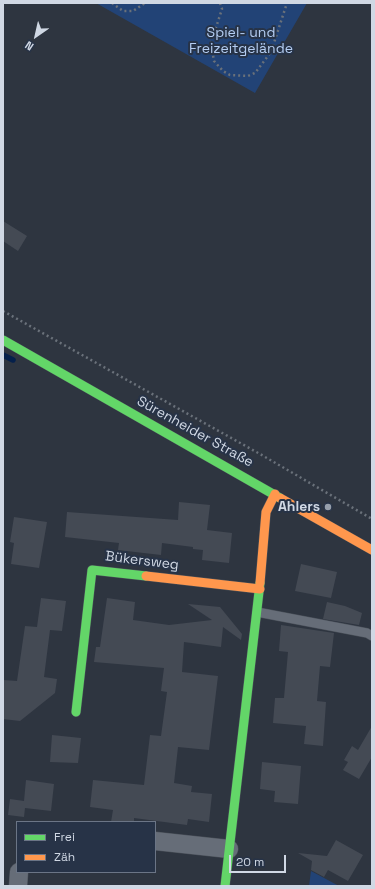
<!DOCTYPE html>
<html>
<head>
<meta charset="utf-8">
<style>
	body { margin:0 }
	#map { position:relative; width:375px; height:889px; overflow:hidden; background:#2e3540; font-family:"Space Grotesk",sans-serif }
	canvas { display:block }
	.frame { position:absolute; inset:0; border:4px solid #d0d8e4; pointer-events:none }
	.legend { position:absolute; left:16px; top:821px; width:140px; height:52px; box-sizing:border-box; background:#273347; border:1px solid #6b7586; margin:0; padding:5px 7px; list-style:none; font-size:12px; color:#d0d8e4 }
	.legend li { display:flex; align-items:center; gap:8px; height:20px }
	.legend b { width:20px; border:1px solid #6b7586 }
	.north { position:absolute; left:16px; top:16px; width:40px; height:40px; -webkit-text-stroke:3px #273347; paint-order:stroke; rotate:214deg; font-size:11px; font-weight:700; line-height:16px; text-align:center; color:#d0d8e4 }
	.north::after { content:''; display:block; margin:auto; width:14px; height:18px; background:#d0d8e4; clip-path:polygon(50% 0,100% 100%,50% 72%,0 100%) }
	.scale { position:absolute; left:229px; top:855px; width:57px; height:18px; box-sizing:border-box; border:2px solid #d0d8e4; border-top:0; padding-left:5px; font-size:12px; line-height:14px; white-space:nowrap; color:#d0d8e4; -webkit-text-stroke:3px #273347; paint-order:stroke }
</style>
</head>
<body>
<div id="map">
<canvas width="375" height="889"></canvas>
<div class="frame"></div>
<ul class="legend">
<li><b style="height:5px;background:#63d668"></b>Frei</li>
<li><b style="height:5px;background:#ff974d"></b>Zäh</li>
</ul>
<div class="north">N</div>
<div class="scale">20 m</div>
</div>
<script>
const c = document.querySelector('canvas').getContext('2d');
c.lineJoin = 'round';
function fillPath(path, color) {
  c.fillStyle = color;
  c.fill(path, 'evenodd');
}
function poly(rows) {
  const path = new Path2D();
  for (const r of rows) {
    path.moveTo(r[0], r[1]);
    for (let i = 2; i < r.length; i += 2) path.lineTo(r[i], r[i + 1]);
  }
  return path;
}
function trace(path, color, width, dash) {
  c.strokeStyle = color;
  c.lineWidth = width;
  c.lineCap = dash ? 'butt' : 'round';
  c.setLineDash(dash || []);
  c.stroke(path);
}
function drawText(font, color, halo, rows, align = 'center') {
  c.font = font + ' "Space Grotesk",sans-serif';
  c.lineWidth = 4;
  c.setLineDash([]);
  c.textBaseline = 'middle';
  c.strokeStyle = halo;
  c.fillStyle = color;
  for (const [text, x, y, turn = 0] of rows) {
    c.save();
    c.translate(x, y);
    c.rotate((+turn || 0) * Math.PI / 180);
    c.textAlign = isNaN(turn) ? turn : align;
    if (halo) c.strokeText(text, 0, 0);
    c.fillText(text, 0, 0);
    c.restore();
  }
}
const green = poly([
	[96,3,307,3,255,93],
	[311,871,339,886,309,886]
]);
const stream = poly([
	[3,355,13,360]
]);
const building = poly([
	[3,221,27,236,18,251,3,241],
	[179,502,210,505,207,530,232,533,229,563,202,560,203,550,193,549,193,547,162,543,161,555,118,550,119,543,65,537,67,512,178,520],
	[14,517,47,522,39,568,11,564,14,543,10,542],
	[301,564,337,572,331,598,295,591],
	[41,598,66,601,62,631,50,630,44,677,57,679,55,693,20,721,3,719,3,680,17,681,25,626,37,627],
	[107,598,135,602,133,620,169,625,212,620,188,604,220,607,242,634,241,640,223,627,221,647,184,642,182,672,218,676,209,750,178,747,174,783,192,786,191,792,212,794,209,822,188,819,187,825,134,818,134,822,111,822,113,810,90,807,93,780,144,785,150,735,161,736,167,692,161,691,164,668,94,662,96,647,100,647],
	[327,602,345,606,362,613,359,625,323,619],
	[281,625,334,633,330,667,320,666,317,701,326,702,323,746,304,744,306,726,273,723,275,698,284,698,288,652,279,651],
	[372,726,372,757,359,779,343,770,348,762,344,760,352,746,358,750],
	[52,735,81,738,78,763,50,762],
	[262,762,301,766,298,804,274,802,275,791,260,789],
	[26,780,54,784,51,811,25,808,24,817,8,815,10,799,24,801],
	[336,840,363,855,348,881,328,870,324,877,311,870,312,861,298,853,327,856]
]);
const path = poly([
	[112,3,123,11,133,11,145,3],
	[220,3,222,9,211,43,214,61,223,71,230,75,248,76,255,73,271,52,287,3],
	[3,311,260,454,372,519]
]);
const lane = poly([
	[257,612,367,633,372,636]
]);
const street = poly([
	[155,841,229,849],
	[18,886,19,872]
]);
const fast = poly([
	[3,340,280,498],
	[76,712,92,570,146,576],
	[225,886,260,583]
]);
const slow = poly([
	[280,498,372,550],
	[146,576,260,589],
	[260,583,266,512,275,494]
]);
const markers = [
	[328,507,4,"#979fab"]
];
const parkNames = [
	["Spiel- und",241,33],
	["Freizeitgelände",241,49]
];
const streetNames = [
	["Sürenheider Straße",195,432,29],
	["Bükersweg",142,561,7]
];
const poiNames = [
	["Ahlers",320,507]
];
fillPath(green, '#224376');
trace(stream, '#05204b', 5.5);
fillPath(building, '#444a54');
trace(lane, '#4a5059', 10);
trace(street, '#4a5059', 19);
trace(fast, '#4a5059', 10);
trace(slow, '#4a5059', 10);
trace(path, '#6a717a', 2.5, [2, 3]);
trace(lane, '#666d78', 9);
trace(street, '#666d78', 18);
trace(fast, '#63d668', 9);
trace(slow, '#ff974d', 9);
for (const [x, y, r, color] of markers) {
  const dot = new Path2D();
  dot.arc(x, y, r, 0, 2 * Math.PI);
  c.fillStyle = color;
  c.fill(dot);
  trace(dot, '#273347', 1.5);
}
drawText('14px', '#b4cdf2', '#273347', parkNames);
drawText('14px', '#d0d8e4', '#273347', streetNames);
drawText('bold 14px', '#d0d8e4', '#273347', poiNames, 'right');
</script>
</body>
</html>
